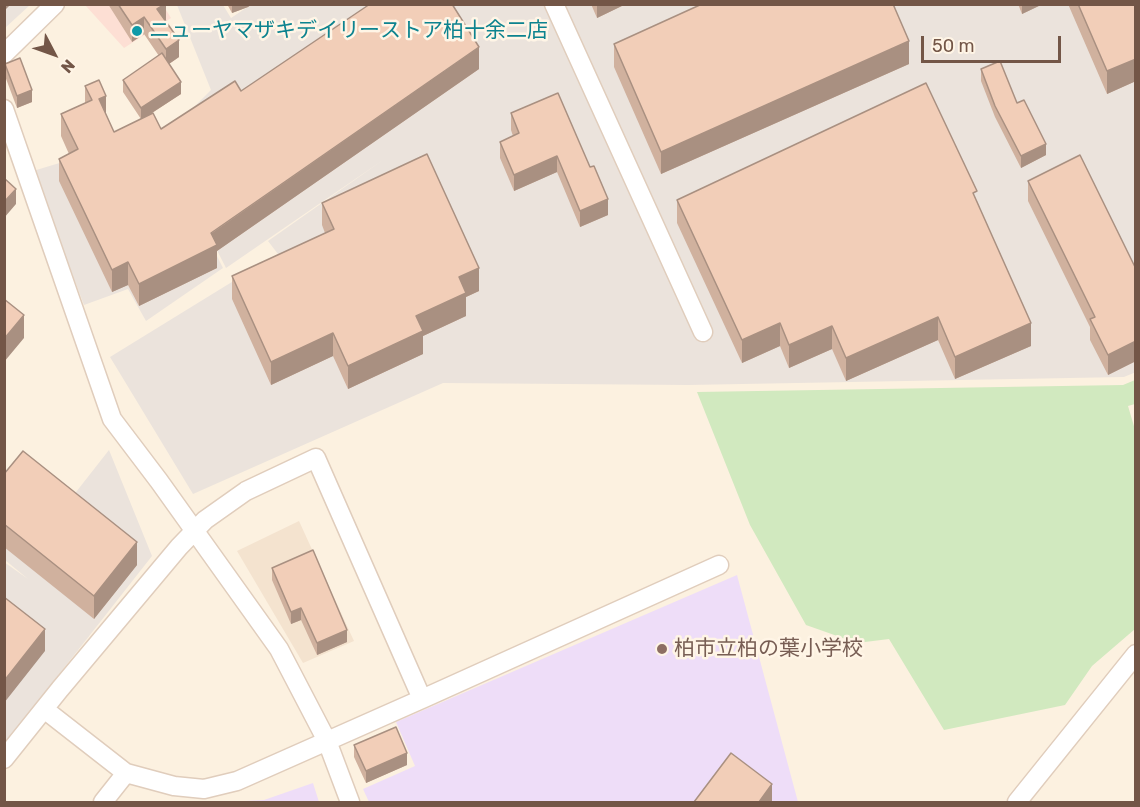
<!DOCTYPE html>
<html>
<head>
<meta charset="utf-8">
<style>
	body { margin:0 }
	#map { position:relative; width:1140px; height:807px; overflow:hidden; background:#fcf1e0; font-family:Rubik,sans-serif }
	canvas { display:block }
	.frame { position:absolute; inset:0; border:6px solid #735647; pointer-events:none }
	.north { position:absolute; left:24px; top:24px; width:60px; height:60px; -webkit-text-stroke:4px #fff5e6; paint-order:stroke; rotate:131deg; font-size:16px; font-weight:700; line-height:24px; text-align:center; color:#735647 }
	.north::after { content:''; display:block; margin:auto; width:21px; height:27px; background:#735647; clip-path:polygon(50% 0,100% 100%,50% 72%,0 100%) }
	.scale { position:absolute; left:921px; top:36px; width:140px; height:27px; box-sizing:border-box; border:3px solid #735647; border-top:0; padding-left:8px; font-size:18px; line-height:21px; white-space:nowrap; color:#735647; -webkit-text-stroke:4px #fff5e6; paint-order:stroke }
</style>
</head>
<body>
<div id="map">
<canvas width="1140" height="807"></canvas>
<div class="frame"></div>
<div class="north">N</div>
<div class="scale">50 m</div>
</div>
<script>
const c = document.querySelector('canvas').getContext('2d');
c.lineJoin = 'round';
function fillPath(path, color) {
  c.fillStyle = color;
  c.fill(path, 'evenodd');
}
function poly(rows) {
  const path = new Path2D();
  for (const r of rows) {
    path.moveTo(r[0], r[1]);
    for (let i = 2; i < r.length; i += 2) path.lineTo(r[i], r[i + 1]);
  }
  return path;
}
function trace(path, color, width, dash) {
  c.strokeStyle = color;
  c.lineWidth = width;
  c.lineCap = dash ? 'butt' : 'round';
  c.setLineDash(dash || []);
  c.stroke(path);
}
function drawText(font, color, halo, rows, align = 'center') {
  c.font = font + ' Rubik,"Noto Sans JP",sans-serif';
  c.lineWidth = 5;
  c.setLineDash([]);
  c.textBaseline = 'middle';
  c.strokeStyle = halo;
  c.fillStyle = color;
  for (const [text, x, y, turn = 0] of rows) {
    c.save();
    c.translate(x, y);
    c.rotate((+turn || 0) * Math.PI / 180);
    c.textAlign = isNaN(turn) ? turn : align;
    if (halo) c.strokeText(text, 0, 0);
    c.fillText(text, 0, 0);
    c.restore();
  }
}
const residential = poly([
	[299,521,354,641,303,663,237,551]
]);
const commercial = poly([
	[85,5,163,5,171,18,124,48]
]);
const industrial = poly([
	[252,4,1135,5,1136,372,1124,377,688,385,443,383,193,494,110,357,240,277,281,258,268,241,383,160,226,268,161,140,211,90,177,5,223,5,231,18],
	[5,5,30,5,5,28],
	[150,122,223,268,146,321,128,289,84,305,33,171,76,158],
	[109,450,152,556,5,743,4,562,28,579,5,560,5,486,69,501]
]);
const education = poly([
	[737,575,798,802,369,802,363,789,415,766,396,722],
	[313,783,319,802,225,802,264,800]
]);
const green = poly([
	[1135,380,1135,404,1128,406,1136,433,1135,629,1092,666,1065,705,944,730,889,639,857,643,806,625,750,525,697,392,1123,385]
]);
const minor = poly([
	[554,4,703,332],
	[4,54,55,4],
	[4,109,112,419,159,481,279,649,327,741,350,802],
	[44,709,126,773],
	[4,759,60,689,179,547,205,520,246,491,316,458,422,699,719,565],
	[103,802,126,773,174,786,204,789,237,781,422,699],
	[1017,802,1136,654]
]);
const wall = poly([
	[108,4,166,4,166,20,165,21,179,57,169,64,181,94,152,113,161,129,241,91,479,69,217,251,217,268,139,306,128,285,112,292,59,181,59,159,69,154,61,136,61,114,85,103,85,86,106,114,114,132,141,119,123,92,123,80,159,56,144,34,132,42],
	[227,4,252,4,248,7,232,13],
	[591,4,626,4,597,18],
	[1018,4,1043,4,1022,14],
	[1068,4,1136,4,1136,81,1107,94],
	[614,44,909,64,661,174,614,67],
	[5,64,32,102,17,108,5,76],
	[981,69,1017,103,1046,155,1021,168,995,117,981,81],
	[558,93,608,215,580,227,557,172,514,191,500,158,500,142,513,136,511,130,511,113],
	[1028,181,1136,269,1136,361,1108,375,1090,340,1090,327,1028,201],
	[677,200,977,201,1031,346,955,379,938,340,846,381,832,349,789,368,780,346,742,363,677,223],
	[322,203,479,291,466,297,466,316,423,336,423,354,348,389,333,356,271,385,232,299,232,276,325,233,322,225],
	[4,474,137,565,94,619,4,547],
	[272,568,347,642,317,655,301,620,291,624,272,580],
	[354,745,407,765,366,783,354,757]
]);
const shadedWall = poly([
	[4,4,11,4,4,11],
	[165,4,166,4,166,20,157,26,157,9],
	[232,4,252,4,248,7,232,13],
	[597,4,626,4,597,18],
	[1022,4,1043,4,1022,14],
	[144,17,144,34,132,42,132,25],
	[179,40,179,57,166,66,166,49],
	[909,41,909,64,661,174,661,152],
	[479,47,479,69,217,251,217,268,139,306,139,284],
	[1136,59,1136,81,1107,94,1107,71],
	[181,82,181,94,141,120,141,108],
	[32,90,32,102,17,108,17,96],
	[106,96,106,118,99,99],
	[1046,144,1046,155,1021,168,1021,156],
	[557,156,557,172,514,191,514,175],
	[16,189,16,204,4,218,4,202],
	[608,199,608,215,580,227,580,211],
	[128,262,128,285,112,292,112,270],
	[479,268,479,291,466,297,466,316,423,336,423,354,348,389,348,366,416,316,459,277],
	[24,315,24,338,4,362,4,339],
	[938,317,938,340,846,381,846,358],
	[780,323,780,346,742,363,742,340],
	[1031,323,1031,346,955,379,955,357],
	[832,326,832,349,789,368,789,345],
	[333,333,333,356,271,385,271,362],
	[1136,341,1136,361,1108,375,1108,355],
	[137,542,137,565,94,619,94,596],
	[301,608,301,620,291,624,291,612],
	[45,629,45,651,4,703,4,681],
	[347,630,347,642,317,655,317,643],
	[407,753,407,765,366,783,366,771],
	[772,784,772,802,759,802]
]);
const building = poly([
	[118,4,165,4,157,9,179,40,166,49,144,17,132,25,118,4],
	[370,4,452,4,479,47,211,233,217,245,139,284,128,262,112,270,59,159,78,149,61,114,92,100,85,86,99,80,106,96,99,99,114,132,153,113,161,129,235,81,241,91,370,4],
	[702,4,893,4,909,41,661,152,614,44,702,4],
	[1078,4,1136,4,1136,59,1107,71,1078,4],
	[162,53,181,82,141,108,123,80,162,53],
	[20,58,32,90,17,96,5,64,20,58],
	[1000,61,1017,103,1024,100,1046,144,1021,156,995,106,981,69,1000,61],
	[926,83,977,191,973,193,1031,323,955,357,938,317,846,358,832,326,789,345,780,323,742,340,677,200,926,83],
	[558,93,590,167,594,166,608,199,580,211,557,156,514,175,500,142,519,133,511,113,558,93],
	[427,154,479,268,459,277,466,293,416,316,423,331,348,366,333,333,271,362,232,276,334,229,322,203,427,154],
	[1080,155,1136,269,1136,341,1108,355,1090,319,1095,317,1028,181,1080,155],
	[4,178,16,189,4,202,4,178],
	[4,299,24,315,4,339,4,299],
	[23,451,137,542,94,596,4,524,4,474,23,451],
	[313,550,347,630,317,643,301,608,291,612,272,568,313,550],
	[4,597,45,629,4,681,4,597],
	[396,727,407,753,366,771,354,745,396,727],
	[731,753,772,784,759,802,694,802,731,753]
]);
const markers = [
	[137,31,6,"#0f9aa8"],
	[662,649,6,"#8d6e63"]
];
const cultureNames = [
	["ニューヤマザキデイリーストア柏十余二店",149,31]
];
const educationNames = [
	["柏市立柏の葉小学校",674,649]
];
fillPath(residential, '#f4e3cf');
fillPath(commercial, '#fddfd4');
fillPath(industrial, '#ebe3dc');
fillPath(education, '#eeddf8');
fillPath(green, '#d1e9bf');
trace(minor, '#e0cdbc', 21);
trace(minor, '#fff', 18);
fillPath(wall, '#d0b19e');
fillPath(shadedWall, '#a99081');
fillPath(building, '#f2ceb8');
trace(building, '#a99081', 1.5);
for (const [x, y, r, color] of markers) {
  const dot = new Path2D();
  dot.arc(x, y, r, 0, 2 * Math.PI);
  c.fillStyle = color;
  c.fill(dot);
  trace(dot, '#fff5e6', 2);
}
drawText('21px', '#0d838f', '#fff5e6', cultureNames, 'left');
drawText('21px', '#785e54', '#fff5e6', educationNames, 'left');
</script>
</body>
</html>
